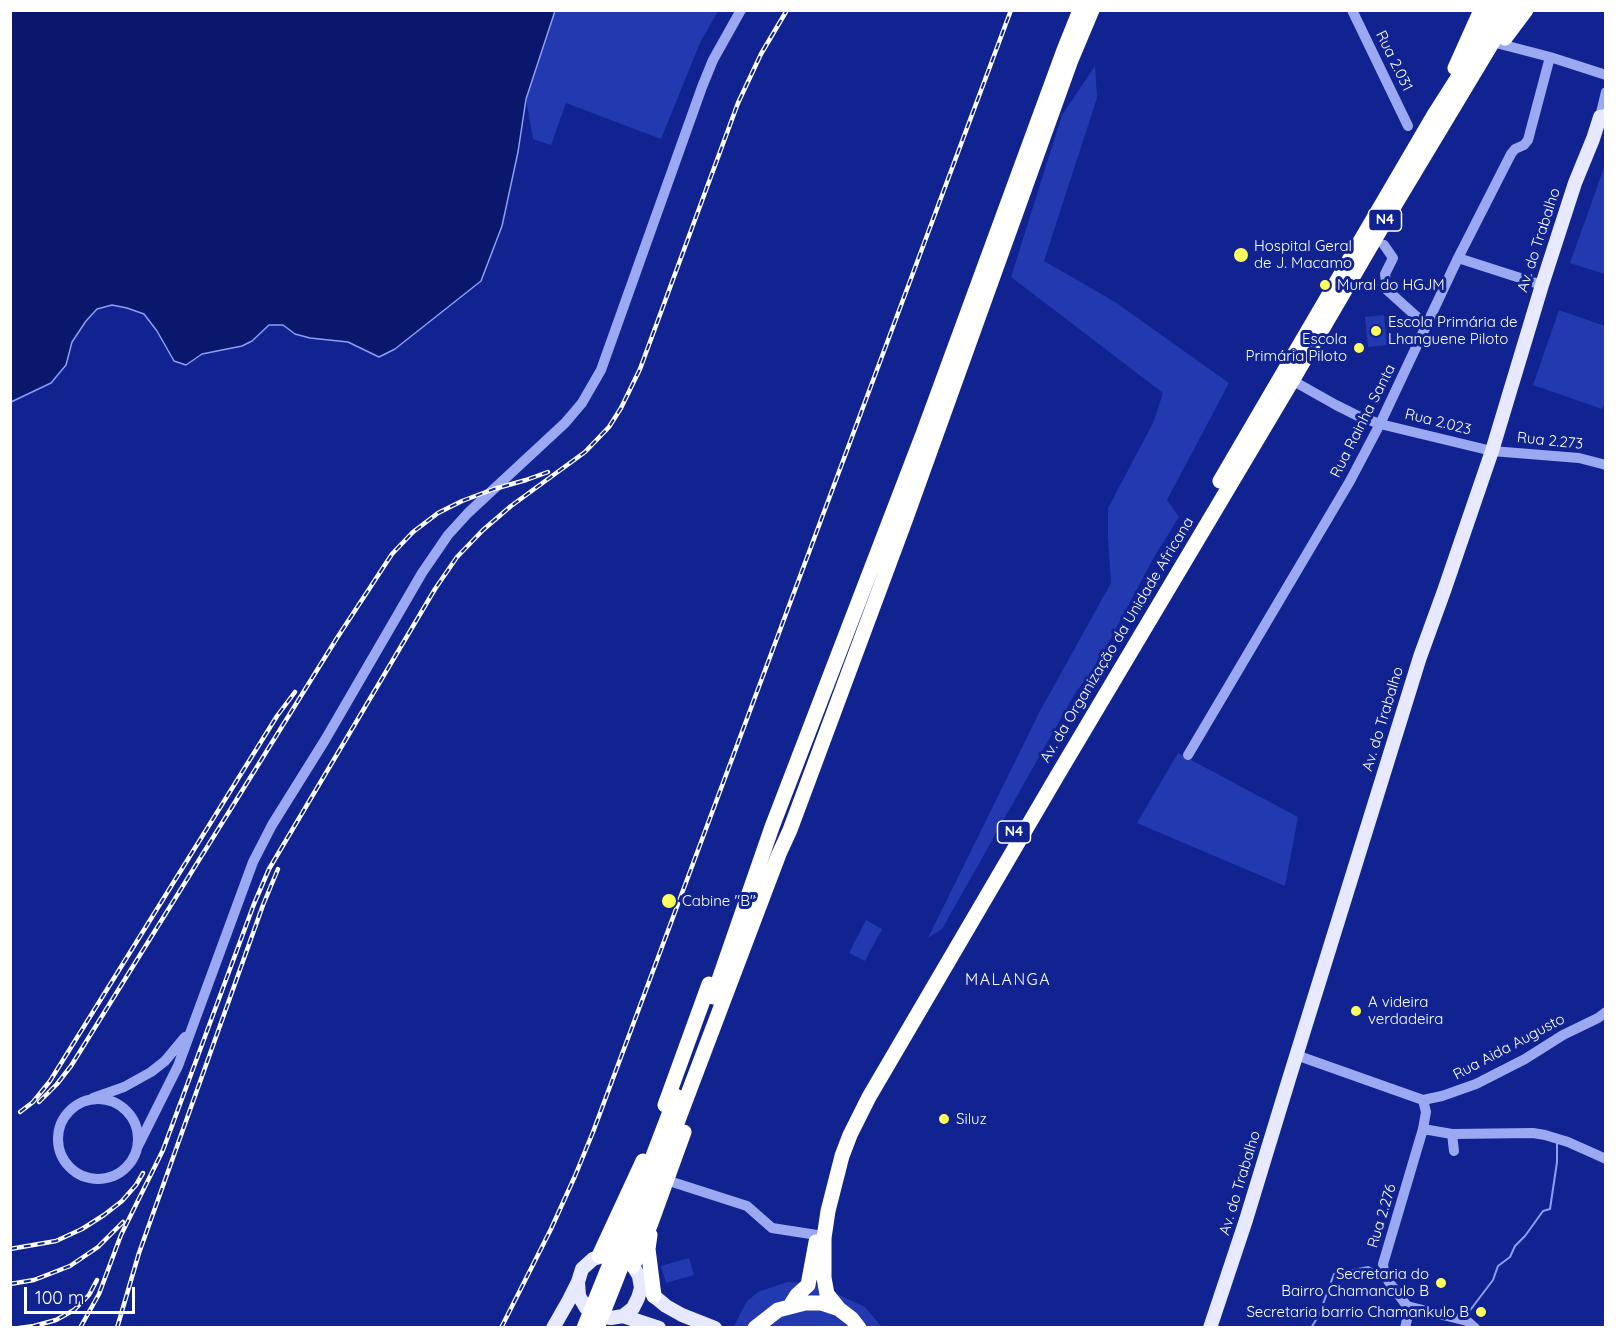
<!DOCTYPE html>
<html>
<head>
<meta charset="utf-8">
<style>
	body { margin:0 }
	#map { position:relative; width:1616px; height:1338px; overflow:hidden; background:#102390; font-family:Quicksand,sans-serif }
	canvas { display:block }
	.frame { position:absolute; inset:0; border:12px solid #fff; pointer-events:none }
	.scale { position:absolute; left:24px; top:1287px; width:111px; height:27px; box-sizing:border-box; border:3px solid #fff; border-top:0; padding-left:8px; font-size:18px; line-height:21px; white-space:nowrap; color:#fff; -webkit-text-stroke:4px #102390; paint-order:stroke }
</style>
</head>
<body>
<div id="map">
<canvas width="1616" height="1338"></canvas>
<div class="frame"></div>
<div class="scale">100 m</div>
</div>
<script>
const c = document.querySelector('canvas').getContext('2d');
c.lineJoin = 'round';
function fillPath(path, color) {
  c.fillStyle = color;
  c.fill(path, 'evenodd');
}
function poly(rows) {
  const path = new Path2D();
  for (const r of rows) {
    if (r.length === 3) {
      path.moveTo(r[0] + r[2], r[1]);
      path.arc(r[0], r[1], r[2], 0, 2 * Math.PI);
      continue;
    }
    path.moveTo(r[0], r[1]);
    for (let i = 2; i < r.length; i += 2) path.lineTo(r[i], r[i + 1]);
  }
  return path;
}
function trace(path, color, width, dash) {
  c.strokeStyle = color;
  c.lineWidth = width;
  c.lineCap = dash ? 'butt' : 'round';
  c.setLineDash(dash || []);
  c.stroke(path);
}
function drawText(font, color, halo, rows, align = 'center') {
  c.font = font + ' Quicksand,sans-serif';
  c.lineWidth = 6;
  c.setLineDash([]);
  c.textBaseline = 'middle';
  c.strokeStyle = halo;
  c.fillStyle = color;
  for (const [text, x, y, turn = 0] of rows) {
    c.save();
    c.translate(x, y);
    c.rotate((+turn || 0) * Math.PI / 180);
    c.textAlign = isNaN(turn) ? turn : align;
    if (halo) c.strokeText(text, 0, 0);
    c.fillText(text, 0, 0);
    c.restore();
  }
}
const green = poly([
	[555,11,718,11,700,43,661,139,566,103,551,145,533,139,526,99],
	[1095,66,1097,98,1044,261,1115,302,1229,383,1167,500,1179,517,1154,557,1098,662,1074,695,942,929,928,938,1040,711,1111,583,1108,538,1108,508,1153,423,1163,393,1011,277,1062,115],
	[1605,165,1606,274,1605,274,1570,263],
	[1559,310,1605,326,1606,400,1602,409,1533,385],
	[1384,315,1387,345,1368,347,1365,317],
	[1178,753,1298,817,1285,886,1137,823],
	[866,920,882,929,865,961,849,953],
	[689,1258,694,1275,666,1283,661,1266],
	[787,1282,811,1283,835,1293,865,1307,882,1327,733,1328,747,1301,758,1292]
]);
const water = poly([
	[11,10,555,10,555,11,526,99,518,152,502,226,481,281,395,349,379,357,348,342,310,338,295,334,283,325,269,325,252,341,242,346,202,354,186,365,174,361,157,331,144,314,127,308,112,305,97,309,86,321,72,342,66,365,51,383,11,402,11,10]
]);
const stream = poly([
	[1465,1317,1493,1280,1498,1266,1510,1257,1515,1246,1525,1236,1543,1211,1550,1209,1557,1162,1557,1143],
	[1311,1328,1319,1315,1334,1274,1368,1267,1381,1274]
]);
const minor = poly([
	[1352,10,1408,126],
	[1500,44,1550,57,1606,75],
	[1600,117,1606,92],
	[1384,245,1393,258,1385,274,1387,290,1417,317,1428,322],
	[1458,258,1542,285],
	[1288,378,1336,405,1358,416,1380,424,1492,451,1579,458,1606,465],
	[1188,755,1350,481,1380,424,1458,258,1511,154,1515,149,1524,145,1528,140,1550,57],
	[1296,1055,1423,1100,1426,1112,1423,1129,1383,1264,1384,1273,1389,1282,1407,1306,1467,1321,1475,1328],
	[93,1098,124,1087,151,1072,165,1061,185,1037],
	[98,1139,40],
	[1423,1100,1442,1096,1476,1084,1525,1059,1563,1035,1598,1018,1606,1012],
	[1423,1129,1452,1134,1533,1133,1545,1135,1568,1142,1606,1159],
	[1452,1134,1454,1151],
	[138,1146,178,1066,253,862,272,825,325,740,422,573,448,535,468,513,565,423,582,403,601,370,702,87,713,60,741,10],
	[666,1180,747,1206,772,1228,817,1235],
	[1405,1328,1408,1315,1407,1306]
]);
const major = poly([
	[606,1255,621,1257,627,1261,633,1266,639,1276,641,1288,638,1298,633,1308,623,1316,611,1318,598,1316,586,1308,579,1296,578,1282,582,1269,593,1259,606,1255],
	[648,1287,654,1296,666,1306,682,1315,715,1328],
	[623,1316,659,1328],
	[553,1328,569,1300,578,1282],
	[1210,1328,1246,1220,1289,1079,1420,657,1444,591,1492,451,1542,285,1575,183,1593,139,1600,117,1606,116]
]);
const highway = poly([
	[1505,38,1526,10],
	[1455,68,1481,10],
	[1220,481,1434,115,1476,49,1498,10],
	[713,997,772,827,923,434,1064,50,1080,10],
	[665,1105,709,984],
	[645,1177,676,1096],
	[655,1181,779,854,790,830,905,521,1071,60,1092,10],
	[650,1235,648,1249,654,1296],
	[599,1256,643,1161],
	[633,1266,651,1223,684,1132],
	[790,1306,797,1295,808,1285,816,1242],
	[839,1309,827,1294,824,1278,824,1238,828,1211,842,1156,850,1135,869,1097,1057,776,1292,381,1393,208,1512,10],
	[755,1328,778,1310,805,1303,821,1303,839,1309,852,1319,859,1328]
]);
const rail = poly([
	[39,1102,57,1084,71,1066,337,638,392,554,413,532,438,513,462,501,494,489,526,480,548,472],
	[20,1112,33,1102,50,1081,277,716,295,692],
	[10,1249,56,1241,82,1229,104,1215,122,1201,136,1185,143,1173],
	[10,1284,34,1280,70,1266,98,1247,123,1222],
	[19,1328,34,1326,56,1320,74,1310,89,1295,97,1280],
	[80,1328,99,1294,121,1235,163,1150,254,904,269,869,435,589,457,557,483,530,511,506,585,452,609,427,621,408,640,369,738,103,761,54,787,10],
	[117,1328,139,1253,263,905,278,869],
	[501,1328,551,1229,575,1176,593,1132,1011,10]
]);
const highwayBridge = poly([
	[584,1328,645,1177],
	[597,1328,655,1181]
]);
const markers = [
	[1241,255,8,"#ffff5c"],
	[1325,285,6,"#ffff5c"],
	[1376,331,6,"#ffff5c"],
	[1359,348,6,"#ffff5c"],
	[669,901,8,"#ffff5c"],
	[1356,1011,6,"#ffff5c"],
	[944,1119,6,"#ffff5c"],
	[1441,1283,6,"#ffff5c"],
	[1481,1312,6,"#ffff5c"]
];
const shields = [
	[1385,220,33],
	[1014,832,33]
];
const shieldNames = [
	["N4",1385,220],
	["N4",1014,832]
];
const streetNames = [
	["Rua 2.031",1394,61,64],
	["Av. do Trabalho",1539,240,-72],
	["Rua Rainha Santa",1363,421,-63],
	["Rua 2.023",1438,422,14],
	["Rua 2.273",1550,441,6],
	["Av. da Organização da Unidade Africana",1117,640,-59],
	["Av. do Trabalho",1383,719,-73],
	["Rua Aida Augusto",1509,1047,-28],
	["Av. do Trabalho",1240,1183,-73],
	["Rua 2.276",1382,1216,-73]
];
const poiNames = [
	["Hospital Geral",1254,246],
	["de J. Macamo",1254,263],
	["Mural do HGJM",1337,285],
	["Escola Primária de",1388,322],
	["Lhanguene Piloto",1388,339],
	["Escola",1347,339,"right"],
	["Primária Piloto",1347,356,"right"],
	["Cabine \"B\"",682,901],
	["A videira",1368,1002],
	["verdadeira",1368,1019],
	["Siluz",956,1119],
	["Secretaria do",1429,1274,"right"],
	["Bairro Chamanculo B",1429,1291,"right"],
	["Secretaria barrio Chamankulo B",1469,1312,"right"]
];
const neighbourhoodNames = [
	["MALANGA",1008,980]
];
fillPath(green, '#2239b0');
fillPath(water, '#09176c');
trace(water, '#8c9ff7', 1.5);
trace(stream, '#8c9ff7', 2);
trace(minor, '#9ba9f3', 10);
trace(major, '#e6e9ff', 14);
trace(highway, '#fff', 15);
trace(rail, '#fff', 4.5);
trace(rail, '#102390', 2, [7]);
trace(highwayBridge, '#fff', 15);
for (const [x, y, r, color] of markers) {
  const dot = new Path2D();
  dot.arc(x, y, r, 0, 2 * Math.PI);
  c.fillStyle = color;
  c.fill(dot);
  trace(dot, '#102390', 2);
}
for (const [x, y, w] of shields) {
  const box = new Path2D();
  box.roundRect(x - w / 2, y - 11, w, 22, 4.5);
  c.fillStyle = '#102390';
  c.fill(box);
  trace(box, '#fff', 1.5);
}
drawText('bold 14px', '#fff', null, shieldNames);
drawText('15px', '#fff', '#102390', streetNames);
drawText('15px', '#fff', '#102390', poiNames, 'left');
c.letterSpacing = '1.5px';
drawText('16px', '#fff', '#102390', neighbourhoodNames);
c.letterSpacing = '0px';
</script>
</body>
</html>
